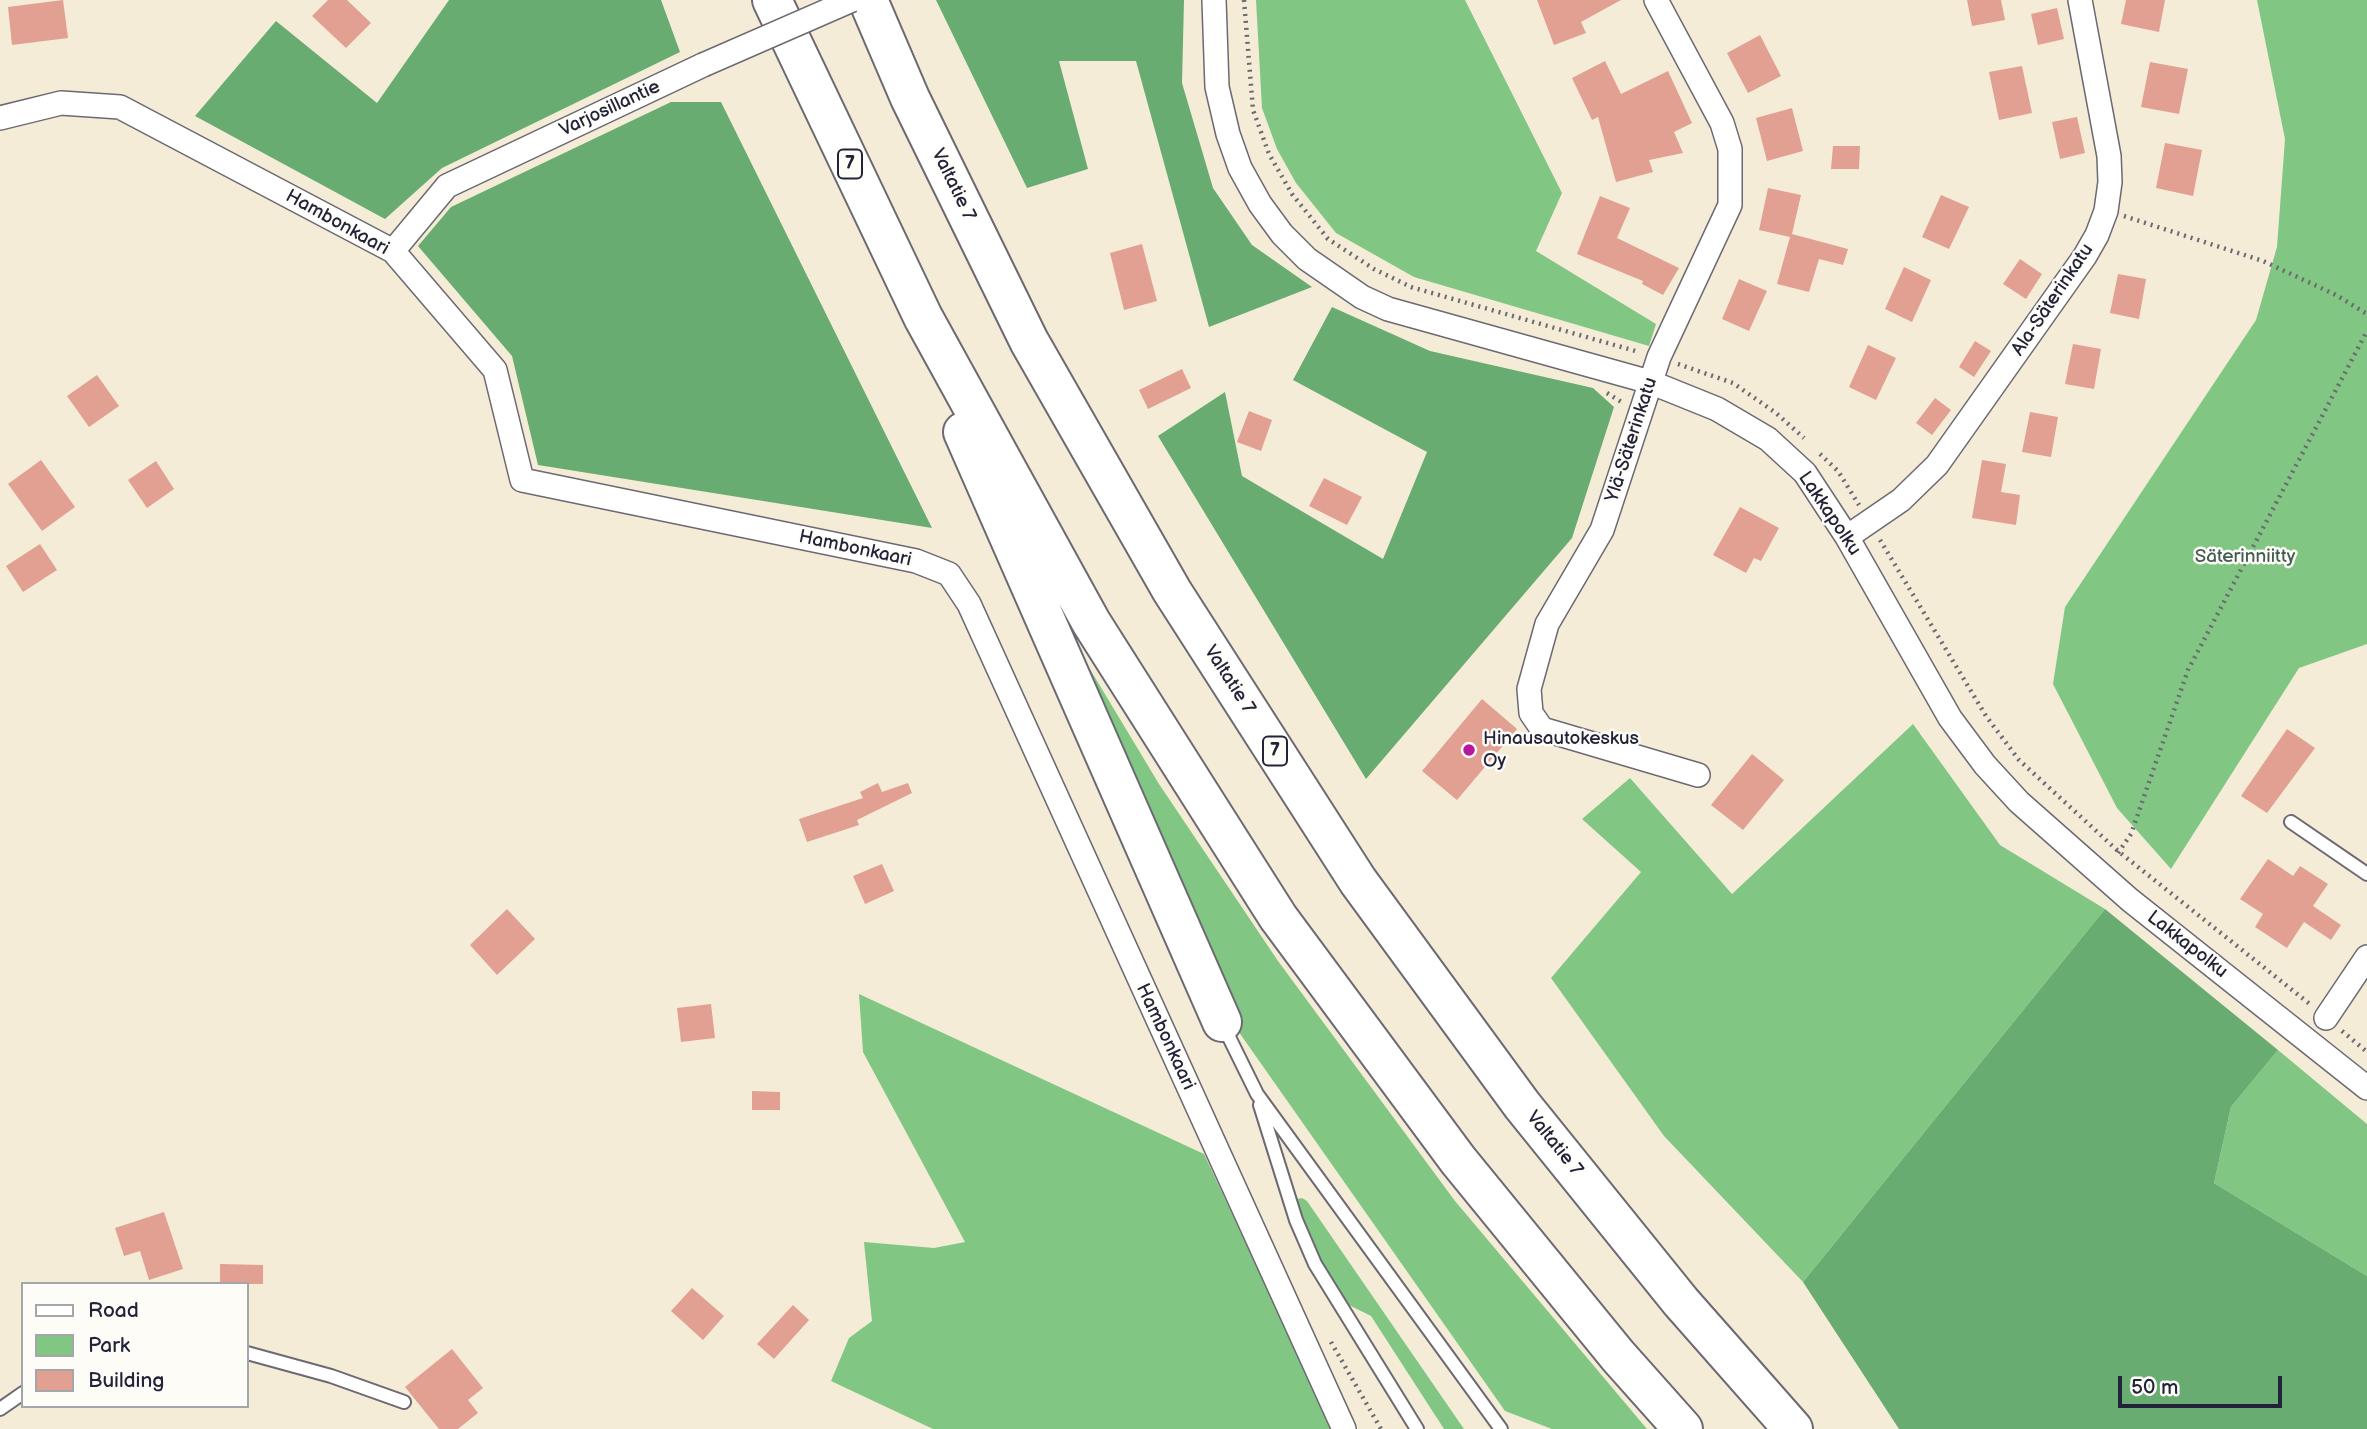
<!DOCTYPE html>
<html>
<head>
<meta charset="utf-8">
<style>
	body { margin:0 }
	#map { position:relative; width:2367px; height:1429px; overflow:hidden; background:#f4ecd7; font-family:"Balsamiq Sans",sans-serif }
	canvas { display:block }
	.legend { position:absolute; left:21px; top:1282px; width:228px; height:126px; box-sizing:border-box; background:#fdfcf7; border:2px solid #a5a5ac; margin:0; padding:9px 12px; list-style:none; font-size:21px; color:#22223b }
	.legend li { display:flex; align-items:center; gap:14px; height:35px }
	.legend b { width:35px; border:2px solid #a5a5ac }
	.scale { position:absolute; left:2118px; top:1376px; width:164px; height:32px; box-sizing:border-box; border:4px solid #22223b; border-top:0; padding-left:9px; font-size:21px; line-height:24px; white-space:nowrap; color:#22223b; -webkit-text-stroke:5px #fdfcf7; paint-order:stroke }
</style>
</head>
<body>
<div id="map">
<canvas width="2367" height="1429"></canvas>
<ul class="legend">
<li><b style="height:9px;background:#fff"></b>Road</li>
<li><b style="height:19px;background:#81c783"></b>Park</li>
<li><b style="height:19px;background:#e2a093"></b>Building</li>
</ul>
<div class="scale">50 m</div>
</div>
<script>
const c = document.querySelector('canvas').getContext('2d');
c.lineJoin = 'round';
function fillPath(path, color) {
  c.fillStyle = color;
  c.fill(path, 'evenodd');
}
function poly(rows) {
  const path = new Path2D();
  for (const r of rows) {
    path.moveTo(r[0], r[1]);
    for (let i = 2; i < r.length; i += 2) path.lineTo(r[i], r[i + 1]);
  }
  return path;
}
function trace(path, color, width, dash) {
  c.strokeStyle = color;
  c.lineWidth = width;
  c.lineCap = dash ? 'butt' : 'round';
  c.setLineDash(dash || []);
  c.stroke(path);
}
function drawText(font, color, halo, rows, align = 'center') {
  c.font = font + ' "Balsamiq Sans",sans-serif';
  c.lineWidth = 5;
  c.setLineDash([]);
  c.textBaseline = 'middle';
  c.strokeStyle = halo;
  c.fillStyle = color;
  for (const [text, x, y, turn = 0] of rows) {
    c.save();
    c.translate(x, y);
    c.rotate((+turn || 0) * Math.PI / 180);
    c.textAlign = isNaN(turn) ? turn : align;
    if (halo) c.strokeText(text, 0, 0);
    c.fillText(text, 0, 0);
    c.restore();
  }
}
const green = poly([
	[1256,0,1465,0,1562,193,1536,251,1656,324,1649,346,1414,277,1336,233,1296,183,1277,149,1262,108],
	[2257,0,2367,0,2367,644,2299,668,2171,869,2117,808,2053,684,2065,607,2256,320,2277,247,2285,139],
	[1079,651,1159,784,1278,961,1455,1201,1647,1429,1552,1429,1505,1411,1229,1018],
	[1913,724,2000,845,2105,909,1803,1282,1664,1136,1551,978,1641,872,1582,819,1630,778,1732,894],
	[859,994,1204,1154,1333,1429,933,1429,831,1381,849,1338,872,1321,864,1242,934,1248,965,1242,863,1052],
	[2278,1050,2367,1124,2367,1276,2214,1183,2231,1107],
	[1302,1198,1307,1201,1464,1429,1444,1429,1371,1316,1345,1303,1311,1243,1297,1205,1297,1199]
]);
const forest = poly([
	[449,0,661,0,680,52,442,168,385,219,195,116,276,21,377,103],
	[936,0,1184,0,1182,83,1213,188,1252,245,1312,287,1209,327,1136,61,1059,61,1088,169,1027,188],
	[671,102,721,102,932,528,538,465,512,356,418,246,451,207],
	[1332,307,1430,351,1593,388,1614,407,1572,538,1366,779,1158,436,1225,392,1242,476,1383,559,1427,452,1293,380],
	[2105,909,2278,1050,2231,1107,2214,1183,2367,1276,2367,1429,1899,1429,1803,1282]
]);
const building = poly([
	[63,0,68,38,12,45,8,7],
	[328,0,347,0,371,23,346,48,312,16],
	[1537,0,1621,0,1581,22,1586,33,1554,45],
	[1967,0,2001,0,2005,20,1972,26],
	[2126,0,2165,0,2159,32,2121,24],
	[2057,8,2064,39,2038,45,2031,14],
	[1760,35,1781,76,1748,93,1727,53],
	[1605,61,1621,94,1668,71,1692,123,1674,132,1683,153,1649,160,1653,172,1616,182,1598,117,1592,120,1572,78],
	[2150,62,2188,69,2179,114,2141,107],
	[2022,66,2032,113,1999,120,1989,72],
	[1792,108,1803,151,1767,161,1756,118],
	[2077,117,2085,153,2060,159,2052,122],
	[2165,143,2202,150,2193,196,2156,188],
	[1833,146,1860,146,1859,169,1831,169],
	[1768,188,1801,195,1792,234,1848,249,1843,265,1819,259,1809,292,1777,284,1790,237,1759,230],
	[1941,195,1969,207,1949,249,1922,237],
	[1600,196,1630,208,1617,238,1679,268,1663,295,1642,284,1643,281,1577,254],
	[1142,244,1157,301,1124,310,1110,253],
	[2020,259,2042,274,2026,299,2003,284],
	[1904,267,1931,280,1912,322,1885,309],
	[2118,274,2146,279,2139,319,2110,313],
	[1739,279,1767,291,1749,331,1722,319],
	[1975,341,1991,351,1974,377,1959,367],
	[2073,344,2101,349,2094,389,2065,384],
	[1868,345,1896,358,1876,400,1849,387],
	[1182,369,1191,388,1148,409,1139,390],
	[97,375,119,406,89,427,67,396],
	[1935,398,1951,410,1932,435,1916,423],
	[1249,411,1272,420,1261,451,1237,442],
	[2030,412,2058,417,2051,457,2022,452],
	[41,460,75,507,42,531,8,484],
	[1982,460,2006,464,2001,492,2020,495,2016,525,1972,518],
	[156,461,174,489,147,508,128,480],
	[1324,478,1362,497,1347,525,1309,506],
	[1740,507,1779,528,1761,561,1754,558,1746,573,1713,555],
	[40,544,57,570,23,592,6,566],
	[1482,699,1517,729,1457,800,1422,771],
	[2287,729,2315,748,2267,813,2241,796],
	[1752,754,1784,780,1743,830,1711,805],
	[878,783,882,792,908,783,912,793,857,820,859,825,807,842,799,819,863,798,860,792],
	[2268,859,2293,876,2300,866,2328,884,2313,906,2341,925,2331,940,2304,922,2287,948,2255,927,2263,914,2240,899],
	[882,864,894,891,865,904,853,876],
	[507,909,535,939,497,975,470,945],
	[711,1004,715,1038,681,1042,677,1008],
	[752,1091,780,1092,780,1110,752,1110],
	[164,1212,183,1269,149,1280,140,1251,124,1256,115,1228],
	[220,1264,263,1265,263,1284,220,1284],
	[692,1288,724,1316,703,1340,671,1311],
	[793,1305,809,1320,774,1359,757,1344],
	[452,1349,483,1388,468,1400,478,1413,458,1429,439,1429,405,1387]
]);
const path = poly([
	[1244,0,1253,110,1269,154,1292,194,1328,239,1374,269,1411,287,1639,352],
	[2124,216,2263,261,2336,295,2367,314],
	[1678,364,1733,383,1776,413,1804,438],
	[1607,393,1623,403],
	[1820,454,1838,471,1859,505],
	[1880,540,1986,716,2019,760,2118,851,2311,1005],
	[2118,853,2131,834,2188,670,2367,331],
	[2342,1031,2367,1052],
	[1331,1342,1381,1429]
]);
const service = poly([
	[2291,822,2367,874],
	[1223,1025,1257,1094,1501,1429],
	[1260,1105,1296,1220,1315,1264,1417,1429],
	[247,1353,331,1376,404,1402],
	[0,1409,23,1393]
]);
const minor = poly([
	[1214,0,1217,87,1228,134,1240,168,1260,204,1282,234,1307,259,1362,297,1388,309,1650,382,1717,409,1768,439,1805,473,1847,537,1950,718,1985,765,2019,802,2130,900,2367,1088],
	[1656,0,1722,123,1730,149,1730,205,1659,357,1602,530,1547,624,1529,689,1531,713,1542,729,1698,775],
	[0,118,61,103,120,107,393,251,495,370,522,480,916,561,949,574,969,604,1344,1429],
	[393,251,447,186,703,65],
	[1847,537,1901,500,1937,465,2085,256,2097,235,2106,211,2110,182,2109,156,2080,0],
	[2326,1018,2367,957]
]);
const motorway = poly([
	[772,0,923,317,1091,622,1278,917,1458,1160,1618,1356,1683,1429],
	[868,0,910,98,1029,341,1172,591,1358,881,1522,1105,1681,1302,1793,1429],
	[963,432,1222,1022]
]);
const minorBridge = poly([
	[703,65,852,0]
]);
const markers = [
	[1469,750,7,"#b5179e"]
];
const shields = [
	[850,164,24],
	[1275,751,24]
];
const shieldNames = [
	["7",850,164],
	["7",1275,751]
];
const streetNames = [
	["Varjosillantie",610,109,-25],
	["Valtatie 7",953,185,64],
	["Hambonkaari",337,223,29],
	["Ala-Säterinkatu",2053,300,-56],
	["Ylä-Säterinkatu",1632,440,-72],
	["Lakkapolku",1829,514,56],
	["Hambonkaari",855,549,12],
	["Valtatie 7",1229,680,57],
	["Lakkapolku",2187,945,38],
	["Hambonkaari",1165,1037,65],
	["Valtatie 7",1554,1144,51]
];
const parkNames = [
	["Säterinniitty",2245,557]
];
const poiNames = [
	["Hinausautokeskus",1483,739],
	["Oy",1483,761]
];
fillPath(green, '#81c783');
fillPath(forest, '#68ac71');
fillPath(building, '#e2a093');
trace(service, '#6c6972', 16);
trace(minor, '#6c6972', 26);
trace(motorway, '#6c6972', 42);
trace(path, '#6c6972', 4.5, [2, 5]);
trace(service, '#fff', 12);
trace(minor, '#fff', 23);
trace(motorway, '#fff', 38);
trace(minorBridge, '#6c6972', 26, []);
trace(minorBridge, '#fff', 23);
for (const [x, y, r, color] of markers) {
  const dot = new Path2D();
  dot.arc(x, y, r, 0, 2 * Math.PI);
  c.fillStyle = color;
  c.fill(dot);
  trace(dot, '#fdfcf7', 2.5);
}
for (const [x, y, w] of shields) {
  const box = new Path2D();
  box.roundRect(x - w / 2, y - 14.5, w, 29, 5);
  c.fillStyle = '#fdfcf7';
  c.fill(box);
  trace(box, '#22223b', 2);
}
drawText('bold 18px', '#22223b', null, shieldNames);
drawText('19px', '#22223b', '#fdfcf7', streetNames);
drawText('19px', '#435c54', '#fdfcf7', parkNames);
drawText('19px', '#22223b', '#fdfcf7', poiNames, 'left');
</script>
</body>
</html>
